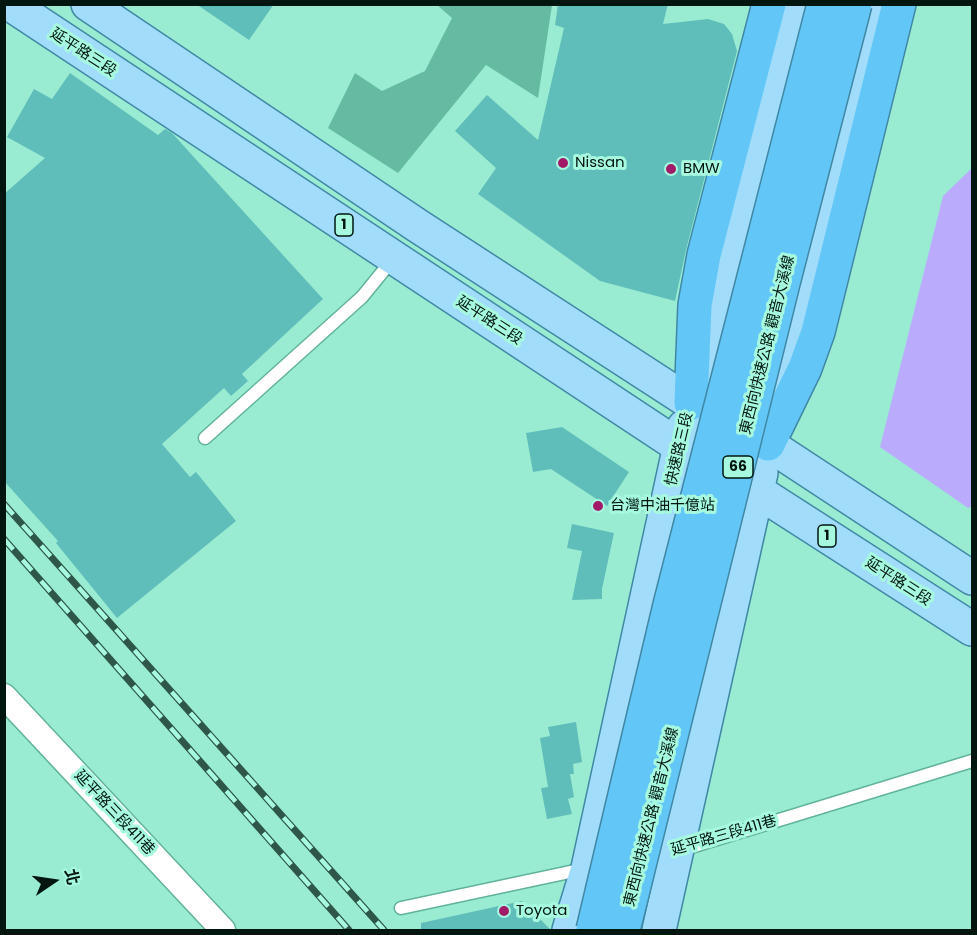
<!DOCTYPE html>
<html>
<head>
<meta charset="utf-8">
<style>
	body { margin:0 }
	#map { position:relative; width:977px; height:935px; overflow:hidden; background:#99ecd2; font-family:Poppins,"Noto Sans TC",sans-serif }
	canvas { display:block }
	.frame { position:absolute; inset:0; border:6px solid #00160f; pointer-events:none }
	.north { position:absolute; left:24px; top:851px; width:60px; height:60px; -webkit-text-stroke:4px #a6f9df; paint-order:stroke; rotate:77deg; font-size:16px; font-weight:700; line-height:24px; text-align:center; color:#00160f }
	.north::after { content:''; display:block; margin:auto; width:21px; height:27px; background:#00160f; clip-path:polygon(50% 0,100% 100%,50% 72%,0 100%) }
</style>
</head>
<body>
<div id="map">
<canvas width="977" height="935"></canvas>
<div class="frame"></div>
<div class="north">北</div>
</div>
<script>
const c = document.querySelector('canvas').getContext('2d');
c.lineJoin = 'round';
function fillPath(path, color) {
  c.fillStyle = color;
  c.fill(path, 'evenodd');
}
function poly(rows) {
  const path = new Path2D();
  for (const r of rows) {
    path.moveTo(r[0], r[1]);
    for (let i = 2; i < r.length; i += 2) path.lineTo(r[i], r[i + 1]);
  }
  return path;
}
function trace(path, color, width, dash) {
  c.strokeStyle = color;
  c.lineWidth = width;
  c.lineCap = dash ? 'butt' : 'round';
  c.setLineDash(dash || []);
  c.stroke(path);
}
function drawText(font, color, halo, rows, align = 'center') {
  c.font = font + ' Poppins,"Noto Sans TC",sans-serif';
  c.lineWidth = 6;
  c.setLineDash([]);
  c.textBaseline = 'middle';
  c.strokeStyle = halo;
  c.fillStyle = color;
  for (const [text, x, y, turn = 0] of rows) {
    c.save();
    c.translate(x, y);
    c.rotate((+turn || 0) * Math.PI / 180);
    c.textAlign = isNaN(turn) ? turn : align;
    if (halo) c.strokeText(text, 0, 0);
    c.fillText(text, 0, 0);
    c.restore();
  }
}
const green = poly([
	[437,5,552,5,538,98,486,65,398,173,328,128,355,73,382,91,425,71,452,18]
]);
const water = poly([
	[972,168,972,506,968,508,880,447,943,196]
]);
const building = poly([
	[196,4,274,4,249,40],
	[558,4,668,4,663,24,708,19,724,24,732,34,737,51,686,250,675,301,600,281,478,194,496,168,455,131,487,95,538,140,564,28,555,25],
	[70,73,158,135,165,129,172,133,323,299,242,374,248,381,231,396,224,388,162,444,190,477,196,472,236,521,117,618,56,543,58,541,4,481,4,194,45,158,7,137,34,89,52,99],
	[562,427,629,472,607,506,551,469,533,472,526,433],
	[572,524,614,533,602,589,602,599,572,600,582,551,567,548],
	[576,722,582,762,573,764,574,774,570,774,574,797,568,799,572,814,547,819,541,788,548,787,540,738,550,736,548,727],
	[522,901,551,930,421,930,421,923]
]);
const lane = poly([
	[205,438,362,297,393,259],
	[681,850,972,761],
	[401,908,584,869]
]);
const street = poly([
	[4,696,223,930]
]);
const primary = poly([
	[10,4,679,446,757,491,972,629],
	[88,4,418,226,691,403,768,444,972,578],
	[699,375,794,4],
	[773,419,878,4],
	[569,930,588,868,684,427],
	[659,930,761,473]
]);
const highway = poly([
	[691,403,695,305,704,255,769,4],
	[768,444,805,368,818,332,899,4]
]);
const rail = poly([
	[4,504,384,930],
	[4,539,349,930]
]);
const highwayBridge = poly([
	[593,930,670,605,824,4],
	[623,930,783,283,855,4]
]);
const markers = [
	[563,163,6,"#a21b68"],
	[671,169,6,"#a21b68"],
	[598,506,6,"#a21b68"],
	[504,911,6,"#a21b68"]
];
const shields = [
	[344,225,18],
	[738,467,30],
	[827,536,18]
];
const shieldNames = [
	["1",344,225],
	["66",738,467],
	["1",827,536]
];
const streetNames = [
	["延平路三段",83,53,33],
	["延平路三段",489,321,33],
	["東西向快速公路 觀音大溪線",768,345,-76],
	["快速路三段",680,449,-77],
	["延平路三段",898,582,33],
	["延平路三段411巷",114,813,47],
	["東西向快速公路 觀音大溪線",652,817,-76],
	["延平路三段411巷",724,836,-16]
];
const poiNames = [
	["Nissan",575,163],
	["BMW",683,169],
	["台灣中油千億站",610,506],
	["Toyota",516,911]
];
fillPath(green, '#65bba1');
fillPath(water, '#bbabfd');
fillPath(building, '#60beba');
trace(lane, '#61b39b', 15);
trace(street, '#61b39b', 27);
trace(primary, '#4088a5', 36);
trace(highway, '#4088a5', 36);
trace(lane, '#fff', 12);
trace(street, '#fff', 24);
trace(primary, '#a1ddfa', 33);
trace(highway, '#62c6f6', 33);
trace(rail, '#2e574a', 7);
trace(rail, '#a6f9df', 4.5, [14]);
trace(highwayBridge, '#4088a5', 36, []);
trace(highwayBridge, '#62c6f6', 33);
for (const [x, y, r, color] of markers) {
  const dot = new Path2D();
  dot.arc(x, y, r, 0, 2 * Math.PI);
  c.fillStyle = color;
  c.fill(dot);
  trace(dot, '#a6f9df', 2);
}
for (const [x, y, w] of shields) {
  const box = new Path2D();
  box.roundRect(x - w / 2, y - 11, w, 22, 4.5);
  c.fillStyle = '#a6f9df';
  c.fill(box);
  trace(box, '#00160f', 1.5);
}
drawText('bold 14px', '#00160f', null, shieldNames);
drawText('15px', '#00160f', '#a6f9df', streetNames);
drawText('15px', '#00160f', '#a6f9df', poiNames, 'left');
</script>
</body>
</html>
